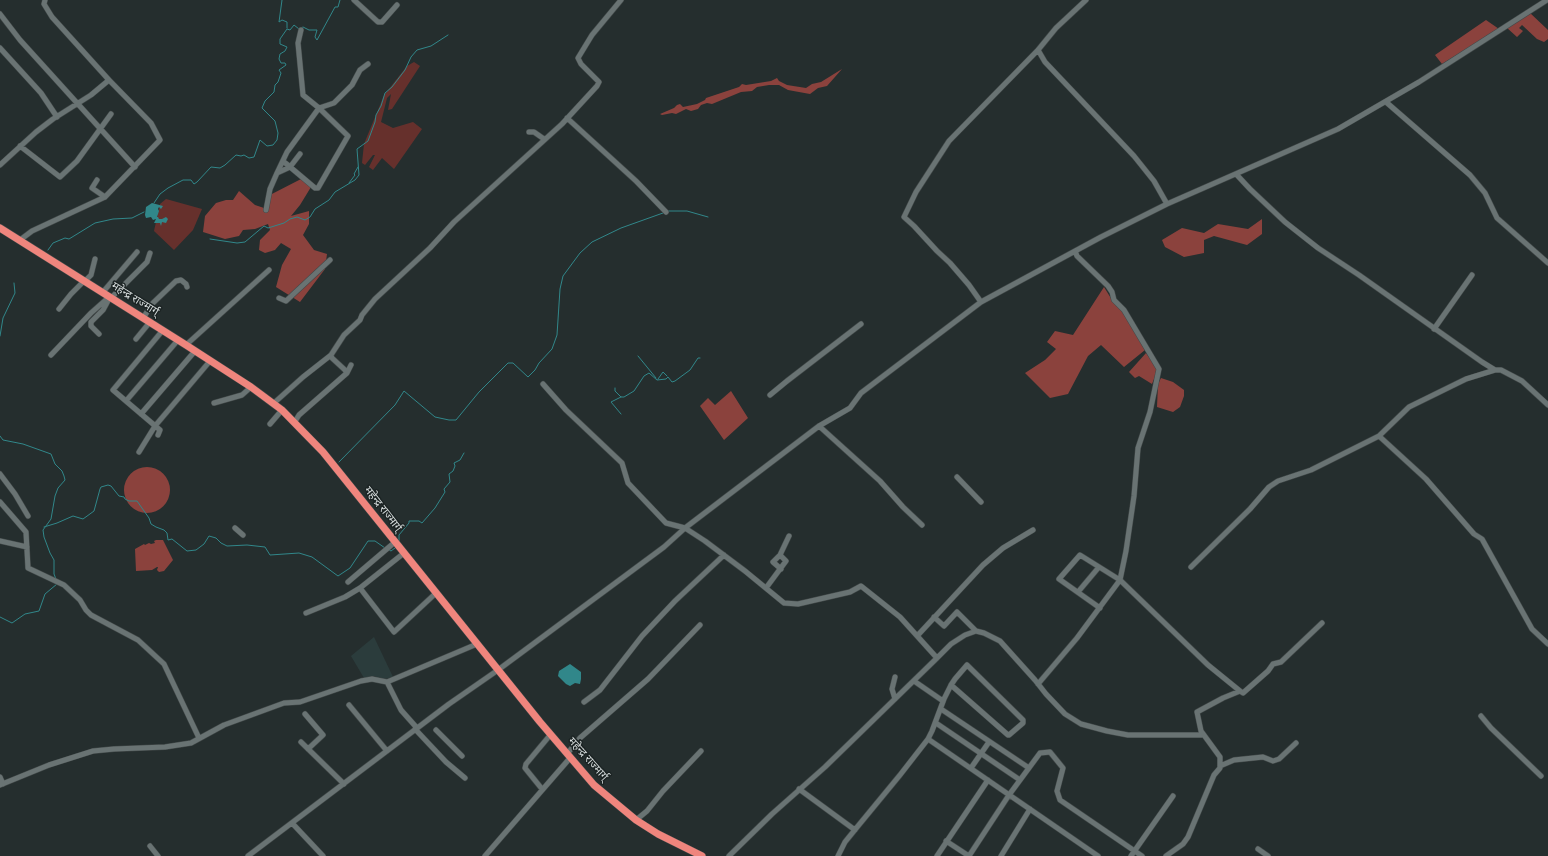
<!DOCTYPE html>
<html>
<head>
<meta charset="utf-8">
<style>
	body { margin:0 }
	canvas { display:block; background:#252e2e }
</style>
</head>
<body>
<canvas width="1548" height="856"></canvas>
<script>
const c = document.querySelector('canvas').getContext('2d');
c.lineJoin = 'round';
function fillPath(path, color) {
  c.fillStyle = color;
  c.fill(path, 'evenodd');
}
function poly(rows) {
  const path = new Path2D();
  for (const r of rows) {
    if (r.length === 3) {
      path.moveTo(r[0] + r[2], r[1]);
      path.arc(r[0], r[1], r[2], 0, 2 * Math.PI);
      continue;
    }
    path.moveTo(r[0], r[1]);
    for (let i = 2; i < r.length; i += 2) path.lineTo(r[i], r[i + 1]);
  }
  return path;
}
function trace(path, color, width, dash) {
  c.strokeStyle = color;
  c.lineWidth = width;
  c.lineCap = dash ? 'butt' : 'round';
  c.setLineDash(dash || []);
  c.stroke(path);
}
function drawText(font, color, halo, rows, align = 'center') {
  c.font = font + ' Cabin,"Noto Sans Devanagari",sans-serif';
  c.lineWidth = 3;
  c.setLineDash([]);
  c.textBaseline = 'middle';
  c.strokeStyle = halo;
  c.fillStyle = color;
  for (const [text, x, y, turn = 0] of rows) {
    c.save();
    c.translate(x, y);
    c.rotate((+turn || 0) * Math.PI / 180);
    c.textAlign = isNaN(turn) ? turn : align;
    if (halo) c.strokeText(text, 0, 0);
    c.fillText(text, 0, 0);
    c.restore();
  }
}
const built = poly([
	[374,637,393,677,385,679,374,676,364,678,351,656]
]);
const green = poly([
	[414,62,420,66,392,109,388,110,391,94,387,98,381,122,393,128,413,122,422,129,394,169,382,158,373,170,369,167,375,155,373,155,365,165,362,163,364,144,385,93,385,94,407,66],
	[166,199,202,209,193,230,174,250,154,231,160,204]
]);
const forest = poly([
	[1529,12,1548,30,1548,39,1544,42,1537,39,1522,25,1519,28,1523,31,1517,37,1506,27],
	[1486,20,1499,29,1442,64,1435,55],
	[842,69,827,86,818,88,810,94,788,90,779,85,769,85,757,87,752,91,741,92,712,104,707,103,701,105,698,109,691,111,686,109,676,114,672,113,662,115,660,114,674,108,677,105,680,104,683,107,697,104,705,100,706,98,739,87,742,84,746,85,771,81,777,78,779,81,787,85,806,88,812,84,821,82],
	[303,178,311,187,300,205,291,216,309,211,309,224,303,235,314,250,327,254,325,269,300,302,276,287,282,265,291,249,281,243,275,250,265,253,259,250,260,240,270,230,268,224,255,229,243,230,239,236,225,239,203,232,205,216,216,203,226,200,233,200,239,191,255,205,264,208,266,197],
	[1262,219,1262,234,1247,245,1214,236,1204,240,1204,253,1184,257,1165,247,1162,240,1182,228,1204,233,1218,224,1248,229],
	[1104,287,1112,300,1123,311,1145,350,1124,367,1101,345,1088,356,1068,394,1050,398,1025,373,1045,360,1056,349,1047,342,1055,331,1073,335],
	[1146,353,1158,369,1152,384,1139,376,1135,378,1129,372],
	[1161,378,1173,382,1184,390,1184,396,1180,407,1173,412,1157,407,1158,384],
	[731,391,748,418,724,440,700,406,708,398,715,405],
	[147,490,23],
	[156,540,163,540,173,560,164,571,159,572,157,570,158,567,157,567,152,570,136,571,135,549,144,544,145,545,149,543,151,544,155,543,154,541]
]);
const water = poly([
	[152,203,163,206,161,209,159,207,158,209,159,211,157,217,158,217,159,219,162,219,166,217,168,219,166,223,162,222,161,226,160,223,154,223,156,219,153,220,151,217,146,218,145,215,146,207],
	[570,664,581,672,581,679,580,684,575,683,570,686,566,684,558,676,559,671]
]);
const stream = poly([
	[282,0,279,22,282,20,287,22,287,28],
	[349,183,355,175,354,174,358,167],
	[154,203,160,194,168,188,183,180,191,180,194,184,197,182,211,167,220,168,225,165,236,155,241,156,244,155,249,158,254,157,260,140,267,146,273,145,277,140,278,133,275,121,262,108,265,101,274,92,275,85,278,82,281,73,279,70,286,65,285,63,281,63,279,59,280,54,285,51,287,47,280,44,280,39,287,29,290,30,294,25,299,29,303,27,309,30,317,30,315,37,317,40,335,7,338,7,340,0],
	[668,211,687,211,708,217],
	[210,239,237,243,245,242,264,226,268,228,284,223,290,219,297,217,305,220,310,217,315,209,329,200,335,192,355,180,359,175,357,149,368,141,375,122,376,115,381,106,385,93,392,87,405,70,411,57,417,50,431,46,448,35],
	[48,250,53,243,65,238,69,239,95,223,113,219,132,218,144,212],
	[0,336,3,318,15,293,14,283],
	[638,356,656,378],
	[658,379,663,372,667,376],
	[615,388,615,391,621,397,624,397,634,391,644,376,649,373,657,380,666,379,668,377,672,382,675,381,690,370,698,358,700,358],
	[621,414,611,402,621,397],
	[0,436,3,440,23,444,51,454,55,464,62,471,64,476,65,480,58,488,55,496,51,519,43,530,44,537,50,553,54,560,54,574,56,579],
	[339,462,395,405,404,391,435,417,449,420,456,420,479,392,508,363,513,363,528,377,535,370,539,363,552,349,557,335,560,289,563,276,580,253,592,242,621,228,663,213],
	[44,527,57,523,73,516,83,519,94,511,100,489,101,487,108,485,111,486,119,496,124,497,125,499,129,501,137,501,149,518,151,524,156,527,164,530,167,533,168,540,172,539,187,551,196,550,204,544,209,536,216,538,221,543,227,546,247,545,265,547,270,555,299,553,312,557,338,576,350,568,368,541,375,541,385,548],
	[399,541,399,535,409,523,409,521,419,521,422,523,435,508,445,492,444,489,450,482,449,474,453,471,455,466,454,463,460,460,464,453],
	[389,550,391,551,395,548],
	[0,617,12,623,25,614,39,611,45,594,57,584]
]);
const minor = poly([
	[354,0,378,22,382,22,397,5],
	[0,14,20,40,135,167],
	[0,48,41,93,57,117],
	[1038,50,1045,62,1134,156,1154,181,1167,204],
	[1386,102,1470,175,1485,193,1497,218,1548,263],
	[567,118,636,181,666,212],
	[529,132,534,132,544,139],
	[20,146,60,177,77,161,111,114],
	[283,161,315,188,318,188,348,136,319,108,334,103,352,85,360,70,368,64],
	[0,165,36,132,53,119,91,95,109,80,52,17,44,4,45,0],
	[277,173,287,152,319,108,303,95,298,43,301,30],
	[1236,174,1250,189,1285,222,1318,248,1359,275,1482,362,1495,370,1501,370,1522,381,1548,405],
	[97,180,92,188,105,197],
	[266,210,270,189,277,173,290,167,300,154],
	[20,240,32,231,105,197,160,140,151,123,109,80],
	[85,281,91,275,95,259],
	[103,292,137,252],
	[111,298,147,262,150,253],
	[279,298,286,301,330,260],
	[981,302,969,285,950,263,937,251,914,226,904,217,916,192,949,141,1038,50,1056,28,1086,0],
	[59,309,71,294,84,281],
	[143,318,153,303,176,281,181,280,186,284,187,287],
	[1434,329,1472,275],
	[99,334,91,326,91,322,103,310,110,297],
	[136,339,150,322],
	[186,345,269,270],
	[51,355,91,313,109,297],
	[1495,370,1466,379,1409,407,1379,436,1426,479,1474,534,1482,539,1532,629,1548,644],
	[347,373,351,365],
	[543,384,566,410,622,463,628,483,666,523,685,528,705,541,745,571,784,603,798,604,850,592,861,586,900,617,937,658,825,767,772,814,729,856],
	[770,395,787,381,861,324],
	[126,401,178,340],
	[214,403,242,395,251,387],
	[274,403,303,377,331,355,344,335,360,320,362,315,375,299,430,248,454,222,562,124,597,86,599,82,581,64,578,58,592,35,621,0],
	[141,414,195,351],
	[294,423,299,415,347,373,345,370,332,358,331,355],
	[270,424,282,410],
	[819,426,880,481,903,507,922,525],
	[158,435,160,430,113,390,163,330],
	[139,452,155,426,210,361],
	[0,474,15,494,28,516],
	[957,477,981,502],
	[0,502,26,532,28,568,64,585,80,600,86,610,91,615,138,640,164,664,199,738],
	[235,528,243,535],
	[0,541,27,547],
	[1191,567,1250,509,1269,487,1278,481,1311,470,1379,436],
	[781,569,773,562,780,555,789,536],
	[348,582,395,542],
	[360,588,394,632,436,593],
	[766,588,786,561,780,555],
	[1078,592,1099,567],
	[1100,608,1059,579,1080,555,1120,580,1208,665,1240,691],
	[306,613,345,597,360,588,404,553],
	[934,617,944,626,957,612,976,631],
	[918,635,983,565,1003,548,1033,530],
	[937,658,951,644,965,635,976,631,984,633,1000,641,1035,680,1046,694,1065,714,1081,724,1107,731,1128,735,1203,735],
	[895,677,892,689,895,699],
	[914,681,943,701],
	[387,682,401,710,417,728],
	[1038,684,1077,638,1120,580,1126,551,1134,496,1138,448,1150,412,1159,369,1124,310,1114,300,1112,292,1108,286,1077,256,1075,251],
	[584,702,600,690,642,636,675,601,724,555],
	[349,705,387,751],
	[941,709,1029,768],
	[305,714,323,735,308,749],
	[1481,716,1491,728,1541,776],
	[936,723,1020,780],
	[415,729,446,762,465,778],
	[436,730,462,756],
	[928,739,1098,856],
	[301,742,344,784],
	[567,754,580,738,648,679,700,625],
	[1220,766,1234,760,1263,757,1273,761,1279,759,1296,743],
	[971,768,989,742],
	[0,777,3,784],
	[0,785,49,765,93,751,114,749,165,747,191,743,224,725,284,703,300,702,361,681,372,679,387,682,477,644],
	[542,789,525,768,526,764,551,734],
	[799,789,855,830],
	[636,820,647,811,663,791,701,751],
	[292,823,323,856],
	[946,841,969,856],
	[150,846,158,856],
	[1258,849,1268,856],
	[248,856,449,704,498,670,664,547,685,528,819,426,850,408,861,393,981,302,1101,237,1167,204,1338,129,1419,82,1547,0],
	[485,856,570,758],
	[838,856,845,842,858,826,900,775,928,739,932,731,944,699,951,685,955,679,967,665,1023,720,1023,723,1009,735,1008,735,951,685],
	[937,856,988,780],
	[969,856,1009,795,1040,753,1050,752,1063,768,1057,791,1060,800,1142,856],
	[1001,856,1030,809],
	[1131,856,1173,796],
	[1166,856,1183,844,1188,837,1214,775,1220,768,1220,757,1201,731,1197,712,1223,698,1240,691,1243,693,1268,671,1273,664,1281,662,1322,623]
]);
const highway = poly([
	[0,228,186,345,251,387,282,410,323,452,540,722,594,785,636,820,658,834,702,856]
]);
const streetNames = [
	["महेन्द्र राज्मार्ग्",135,299,32],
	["महेन्द्र राज्मार्ग्",383,509,52],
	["महेन्द्र राज्मार्ग्",588,759,48]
];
fillPath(built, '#2b3c3c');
fillPath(green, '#66302c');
fillPath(forest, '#8b423d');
fillPath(water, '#31878a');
trace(stream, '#31878a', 1);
trace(minor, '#434a4a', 6);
trace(highway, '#434a4a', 8);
trace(minor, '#697373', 5);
trace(highway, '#ef857d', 7);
drawText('11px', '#d9dfdf', '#1c2424', streetNames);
</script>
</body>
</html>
